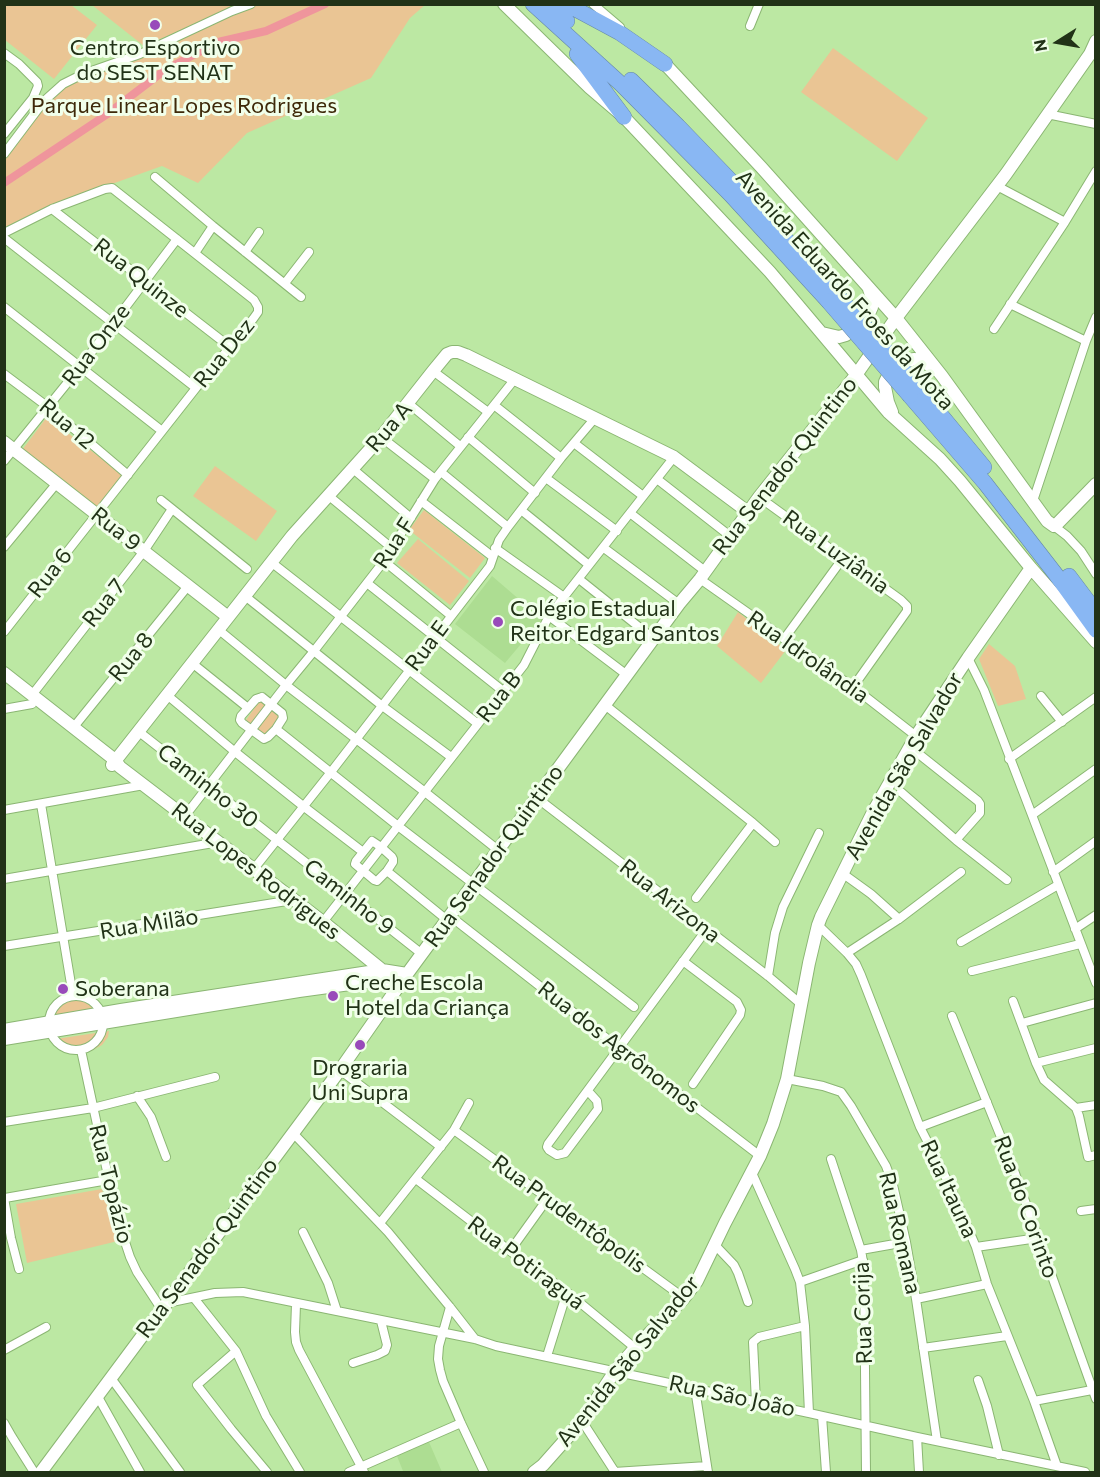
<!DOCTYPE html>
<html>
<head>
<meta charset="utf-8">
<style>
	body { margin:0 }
	#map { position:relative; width:1100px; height:1477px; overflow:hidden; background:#bce8a3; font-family:Commissioner,sans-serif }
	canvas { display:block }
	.frame { position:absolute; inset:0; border:6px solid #213217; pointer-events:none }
	.north { position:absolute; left:1028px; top:12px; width:60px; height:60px; -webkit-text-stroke:4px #f1ffea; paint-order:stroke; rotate:259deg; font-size:16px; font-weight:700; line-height:24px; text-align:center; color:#213217 }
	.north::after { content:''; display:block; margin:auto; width:21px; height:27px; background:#213217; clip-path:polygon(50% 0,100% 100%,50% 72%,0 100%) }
</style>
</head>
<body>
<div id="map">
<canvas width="1100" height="1477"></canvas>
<div class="frame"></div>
<div class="north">N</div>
</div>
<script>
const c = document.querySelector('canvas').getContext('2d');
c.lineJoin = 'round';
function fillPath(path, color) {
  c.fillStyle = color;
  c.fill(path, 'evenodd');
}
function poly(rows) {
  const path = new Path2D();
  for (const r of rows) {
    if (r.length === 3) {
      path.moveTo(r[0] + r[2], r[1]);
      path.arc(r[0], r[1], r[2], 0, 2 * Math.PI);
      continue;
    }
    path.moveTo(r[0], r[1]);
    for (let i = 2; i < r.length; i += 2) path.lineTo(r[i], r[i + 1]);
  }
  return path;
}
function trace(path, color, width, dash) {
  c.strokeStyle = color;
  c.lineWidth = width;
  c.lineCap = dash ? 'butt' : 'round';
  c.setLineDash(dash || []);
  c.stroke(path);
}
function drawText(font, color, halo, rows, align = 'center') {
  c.font = font + ' Commissioner,sans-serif';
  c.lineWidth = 6;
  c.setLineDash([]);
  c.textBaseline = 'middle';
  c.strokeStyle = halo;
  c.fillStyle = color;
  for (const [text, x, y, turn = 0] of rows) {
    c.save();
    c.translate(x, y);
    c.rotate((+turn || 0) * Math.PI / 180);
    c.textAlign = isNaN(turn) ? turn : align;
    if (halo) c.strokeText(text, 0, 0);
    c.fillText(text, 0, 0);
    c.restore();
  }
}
const built = poly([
	[492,576,542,619,505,663,455,624],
	[429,1442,442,1472,402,1472,403,1471,397,1456]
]);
const green = poly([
	[254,4,425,5,410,18,371,78,247,133,198,183,162,166,109,185,5,232,4,154,45,101,64,84],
	[4,5,71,5,97,25,54,79,5,40],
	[92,5,239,5,144,46],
	[833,48,928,118,897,161,801,92],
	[47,417,123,475,98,508,22,450],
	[215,466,277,511,256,541,193,496],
	[424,510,485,558,470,578,409,530],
	[418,539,469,581,450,605,397,563],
	[738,612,786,650,761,683,717,646],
	[989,644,1015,666,1026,699,998,706,979,659],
	[261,699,282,716,265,736,246,720],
	[75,1000,96,1003,105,1010,51,1019,56,1009,63,1003],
	[109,1031,108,1037,102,1045,93,1050,84,1054,70,1049,56,1039],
	[102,1189,118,1241,27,1263,16,1204]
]);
const canal = poly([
	[4,183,106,115,165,70,218,42,266,31,325,4]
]);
const street = poly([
	[593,4,620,27],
	[750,26,759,4],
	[4,53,19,64,37,82,38,86,33,98,4,134],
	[1047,114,1096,124],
	[4,154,44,101,63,84,83,74,140,54,232,11,251,4],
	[155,177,213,226,301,297],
	[997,186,1065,222],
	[52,209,230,347],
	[4,233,52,209,105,189,112,188,254,300,258,307,258,312,253,319,196,388,4,632],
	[4,238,196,388],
	[245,252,259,232],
	[195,253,213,226],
	[285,283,309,252],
	[1010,304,1086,341],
	[4,307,162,431],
	[994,329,1065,222,1096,171],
	[433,371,488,412],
	[4,374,48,407,128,475],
	[408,403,460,446],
	[494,405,561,458],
	[381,437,435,479],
	[468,437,535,493],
	[574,443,643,496],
	[4,461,81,366,177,239],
	[353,469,411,518],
	[441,472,508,527],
	[546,478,617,531],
	[657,479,730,536],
	[329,496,393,549],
	[759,497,901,600,907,606,907,611,853,687],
	[161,500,247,569],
	[421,501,493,557],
	[1033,501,1086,341,1096,317],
	[521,510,589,565],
	[630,513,705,571],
	[1054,526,1067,536,1081,551,1096,574],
	[4,547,57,483],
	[495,548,564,597],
	[604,548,679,604],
	[384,561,450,615],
	[271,562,478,724],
	[579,579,654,639],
	[700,579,853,687,916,736],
	[367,583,503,691],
	[245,596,381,705,451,757],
	[549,616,627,675],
	[219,630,286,685,425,792,498,850],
	[784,639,843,558],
	[968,658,984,690,1032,815],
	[192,663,248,708],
	[32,695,144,551,172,509],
	[167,695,234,751,303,806,363,852],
	[1041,696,1062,722],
	[262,697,282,713,283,718,276,729,268,737,264,739,242,723,240,720,241,716,256,699,262,697],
	[605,705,753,823,775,842],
	[4,709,32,704],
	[73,728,188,586],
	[276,729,398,826,634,1007],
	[138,731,346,894,422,954],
	[910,747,978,801,980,804,980,813,956,840],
	[1009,759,1096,697],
	[1096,769,1032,815,1096,983],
	[901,792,956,840,1007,880],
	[537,798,768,976,802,1005],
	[41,804,73,996],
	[4,810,144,785],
	[185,816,286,685,314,651,384,561,435,479,514,380],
	[372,841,381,847,392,857,393,859,393,862,387,871,377,881,374,880,355,864,356,861,372,841],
	[253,870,331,772,490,566,499,540,508,527,561,458,595,418],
	[387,871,447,920],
	[1053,872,1096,841],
	[842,873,871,894,899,919],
	[4,879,219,842],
	[696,898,753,823],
	[450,916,619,1048,760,1156],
	[323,922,524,665,549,616,674,457],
	[818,925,847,953,856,964,861,975,920,1127,949,1184,976,1247,987,1284,1034,1401,1057,1466],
	[1075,929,1096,915],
	[961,942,1058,885],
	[4,946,293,900],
	[847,953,899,919,961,872],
	[683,961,737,1002,741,1010,740,1015,693,1084],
	[972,971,1080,944],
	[768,976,775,933,783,907,819,833],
	[76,1023,27],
	[1013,1001,1036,1063,1044,1080,1076,1108,1079,1116,1088,1157,1096,1155],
	[952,1016,1011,1162,1096,1399],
	[1022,1023,1096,1003],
	[81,1050,117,1218,130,1257,137,1272,162,1310],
	[1036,1063,1096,1048],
	[340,1070,441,1147],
	[787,1079,823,1086,841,1092,851,1106,886,1166,893,1185,906,1242,916,1299,937,1441],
	[588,1091,597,1101,598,1109,565,1153,557,1155,549,1150,547,1147,548,1144,707,929],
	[137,1096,151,1117,166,1157],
	[1076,1108,1096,1105],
	[4,1122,93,1108,215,1077],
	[920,1127,987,1102],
	[454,1130,684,1298],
	[293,1133,388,1232,450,1307,475,1339],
	[831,1159,861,1250,864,1268,866,1472],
	[752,1173,795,1269,800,1282,805,1326,809,1413],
	[416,1179,510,1251,567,1292,635,1348],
	[4,1198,11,1238,19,1269],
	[5,1198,108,1180],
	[1081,1211,1096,1209],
	[380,1223,454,1130,469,1103],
	[303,1232,328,1283,337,1311],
	[715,1245,734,1265,738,1273,748,1302],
	[976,1247,1038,1238],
	[861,1250,906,1242],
	[510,1251,548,1198],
	[800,1282,863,1260],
	[194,1298,236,1351,266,1416,300,1472],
	[916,1299,987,1284],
	[167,1303,215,1293,243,1292,475,1339,496,1346,809,1413,917,1437,1085,1472],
	[296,1304,295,1332,296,1342,299,1350,364,1472],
	[450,1307,439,1346,438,1359,440,1370,443,1381,461,1423,484,1472],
	[923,1348,1007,1336],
	[4,1350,46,1327],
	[236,1351,197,1385,231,1429,267,1472],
	[547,1356,567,1292],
	[353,1363,377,1355,385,1351,387,1345,381,1321],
	[111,1378,180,1472],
	[978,1380,987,1406,999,1455],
	[695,1389,708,1472],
	[98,1397,140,1472],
	[1034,1401,1092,1390],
	[756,1402,753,1342,759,1337,805,1326],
	[822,1416,826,1472],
	[582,1421,615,1472],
	[4,1423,12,1437,34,1472],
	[917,1437,919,1472],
	[349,1472,461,1423],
	[614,1472,707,1466]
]);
const secondary = poly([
	[504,4,590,88,624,117,770,272,888,412,940,459,960,481,1031,568,1096,642],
	[665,64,761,167,896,318,942,376,1047,521,1054,526,1057,524,1096,484],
	[822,333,839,337,846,335,858,326,868,316,872,307,871,295,869,289],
	[892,412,888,402,885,387,885,382,888,376,903,363,914,359,922,360,930,366],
	[4,442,228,617],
	[4,673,115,760,120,767,323,922,382,970,388,980],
	[112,765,292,536,381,437,433,371,447,354,452,352,458,352,466,355,674,457,748,512],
	[4,1030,121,1010,382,970,407,974],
	[4,1039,299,991,372,981,395,981],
	[41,1472,340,1070,407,974,679,604,700,579,759,497,856,375,896,318,1006,174,1090,54,1096,41],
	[534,1472,543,1465,582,1421,615,1371,635,1348,684,1298,697,1281,725,1223,760,1156,773,1124,787,1079,809,963,818,925,821,917,873,812,916,736,968,658,1031,568]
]);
const highway = poly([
	[533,4,622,85,730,194,828,301],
	[549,4,567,21],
	[566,4,620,33,665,64],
	[577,54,624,117],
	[631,80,678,126,758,209,838,296],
	[917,386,984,467],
	[910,396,985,483,1057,576,1096,630],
	[1069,576,1096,612]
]);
const highwayBridge = poly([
	[838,296,917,386],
	[828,301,910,396]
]);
const markers = [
	[155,25,6,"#994aba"],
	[498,622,6,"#994aba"],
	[63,989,6,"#994aba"],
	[333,996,6,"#994aba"],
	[360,1045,6,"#994aba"]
];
const poiNames = [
	["Centro Esportivo",155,48,"center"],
	["do SEST SENAT",155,73,"center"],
	["Colégio Estadual",510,609],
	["Reitor Edgard Santos",510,634],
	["Creche Escola",345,983],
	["Hotel da Criança",345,1008],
	["Soberana",75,989],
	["Drograria",360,1068,"center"],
	["Uni Supra",360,1093,"center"]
];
const parkNames = [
	["Parque Linear Lopes Rodrigues",184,106]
];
const streetNames = [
	["Rua Quinze",141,278,38],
	["Avenida Eduardo Froes da Mota",845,290,48],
	["Rua Onze",96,345,-53],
	["Rua Dez",224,353,-51],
	["Rua 12",67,424,40],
	["Rua A",389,427,-50],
	["Rua Senador Quintino",785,466,-52],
	["Rua 9",116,529,38],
	["Rua F",394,543,-57],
	["Rua Luziânia",836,552,36],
	["Rua 6",50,573,-52],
	["Rua 7",104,603,-52],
	["Rua E",427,646,-53],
	["Rua 8",131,657,-51],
	["Rua Idrolândia",808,657,35],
	["Rua B",499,697,-52],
	["Avenida São Salvador",904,766,-60],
	["Caminho 30",208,786,38],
	["Rua Senador Quintino",494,856,-54],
	["Rua Lopes Rodrigues",256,871,38],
	["Caminho 9",349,897,38],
	["Rua Arizona",670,901,38],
	["Rua Milão",149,924,-9],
	["Rua dos Agrônomos",619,1047,38],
	["Rua Topázio",111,1184,76],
	["Rua Itauna",949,1189,65],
	["Rua do Corinto",1026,1207,70],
	["Rua Prudentôpolis",569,1214,36],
	["Rua Romana",900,1233,77],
	["Rua Senador Quintino",207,1248,-53],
	["Rua Potiraguá",526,1263,37],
	["Rua Corija",863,1313,-92],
	["Avenida São Salvador",628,1361,-51],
	["Rua São João",732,1396,12]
];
fillPath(built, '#addd92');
fillPath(green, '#eac594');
trace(canal, '#ef959c', 8);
trace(street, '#8bb673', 10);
trace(secondary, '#8bb673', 14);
trace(highway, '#6588a6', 16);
trace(street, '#fff', 8);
trace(secondary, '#fff', 12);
trace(highway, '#89b7f3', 15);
trace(highwayBridge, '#6588a6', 16, []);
trace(highwayBridge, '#89b7f3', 15);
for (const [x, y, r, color] of markers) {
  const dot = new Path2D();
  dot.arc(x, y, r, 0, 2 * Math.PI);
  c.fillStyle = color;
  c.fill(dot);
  trace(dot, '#f1ffea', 2);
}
drawText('22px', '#213217', '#f1ffea', poiNames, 'left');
drawText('22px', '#3e2909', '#f1ffea', parkNames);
drawText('22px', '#213217', '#f1ffea', streetNames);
</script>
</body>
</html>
